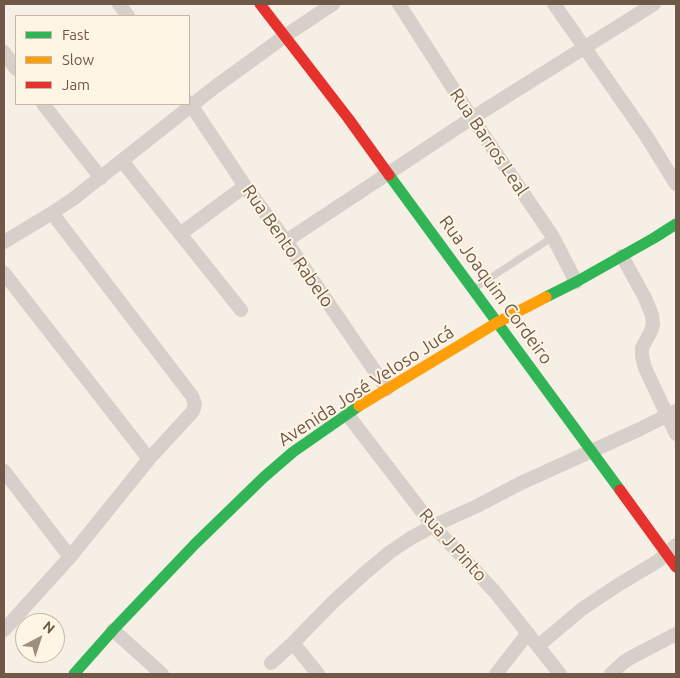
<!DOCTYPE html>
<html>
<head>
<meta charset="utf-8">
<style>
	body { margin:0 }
	#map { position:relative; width:680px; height:678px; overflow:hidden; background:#f5efe5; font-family:Ubuntu,sans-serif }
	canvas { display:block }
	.frame { position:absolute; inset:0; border:5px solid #705848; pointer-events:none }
	.legend { position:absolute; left:15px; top:15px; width:175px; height:90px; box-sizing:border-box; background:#fff5e5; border:1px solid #c6b6a6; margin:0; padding:6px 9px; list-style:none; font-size:15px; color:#705848 }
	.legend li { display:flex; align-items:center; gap:10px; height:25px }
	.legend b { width:25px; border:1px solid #c6b6a6 }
	.north { position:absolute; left:15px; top:613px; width:50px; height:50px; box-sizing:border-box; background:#fff5e5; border:1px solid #c6b6a6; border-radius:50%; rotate:40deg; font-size:14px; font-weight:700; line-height:20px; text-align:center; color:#705848 }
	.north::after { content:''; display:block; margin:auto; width:18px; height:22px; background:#9f8d7f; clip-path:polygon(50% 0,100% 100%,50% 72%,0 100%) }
</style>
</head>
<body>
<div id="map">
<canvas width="680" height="678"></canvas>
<div class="frame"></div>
<ul class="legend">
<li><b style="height:6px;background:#30b455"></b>Fast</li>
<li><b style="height:6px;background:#ff9f0a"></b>Slow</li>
<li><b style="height:6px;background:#e5322d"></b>Jam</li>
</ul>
<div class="north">N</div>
</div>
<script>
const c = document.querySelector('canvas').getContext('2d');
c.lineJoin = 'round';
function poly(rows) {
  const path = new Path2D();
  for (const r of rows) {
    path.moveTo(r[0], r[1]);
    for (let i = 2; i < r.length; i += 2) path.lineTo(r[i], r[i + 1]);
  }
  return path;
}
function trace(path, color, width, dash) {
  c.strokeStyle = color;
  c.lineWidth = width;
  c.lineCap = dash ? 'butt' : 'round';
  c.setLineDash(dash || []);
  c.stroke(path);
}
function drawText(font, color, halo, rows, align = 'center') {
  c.font = font + ' Ubuntu,sans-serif';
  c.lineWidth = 4;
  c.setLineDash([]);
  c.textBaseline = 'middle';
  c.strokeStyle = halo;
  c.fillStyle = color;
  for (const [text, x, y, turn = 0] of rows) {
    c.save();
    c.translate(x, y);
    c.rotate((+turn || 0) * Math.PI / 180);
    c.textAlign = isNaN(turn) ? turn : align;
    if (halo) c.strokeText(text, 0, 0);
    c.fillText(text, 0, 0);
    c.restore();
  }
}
const lane = poly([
	[473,289,553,237]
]);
const street = poly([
	[119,4,128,16],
	[399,4,472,118,553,237,576,282],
	[554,4,645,134,676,184],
	[4,52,16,69],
	[189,102,245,186,286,241,387,389],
	[43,104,101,178],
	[122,161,241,310],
	[180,234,245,186],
	[286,241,472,118,654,4],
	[4,242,52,213,73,199,215,87,285,36,333,4],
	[622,256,645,298,652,315,653,324,651,331,642,348,642,356,645,368,676,434],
	[4,273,149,459],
	[347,414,433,526,470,565,495,592,560,674],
	[4,471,70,557],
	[4,630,70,557,149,459,184,421,193,411,195,404,192,396,52,213],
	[113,630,162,674],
	[293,643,318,674],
	[538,646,582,609,618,585,658,561,676,545],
	[271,663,293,643,333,602,366,572,390,552,411,538,433,526,477,506,521,483,638,430,676,411],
	[496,674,528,633],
	[611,674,624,662,632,657,676,634]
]);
const fast = poly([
	[389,175,620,490],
	[546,297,576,282,654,238,676,224],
	[74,674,113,630,195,544,264,477,293,452,359,406]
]);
const slow = poly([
	[359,406,498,322,546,297]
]);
const jam = poly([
	[260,4,348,118,389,175],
	[620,490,676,567]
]);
const streetNames = [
	["Rua Barros Leal",489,142,56],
	["Rua Bento Rabelo",288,246,55],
	["Rua Joaquim Cordeiro",496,290,54],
	["Avenida José Veloso Jucá",366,386,-33],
	["Rua J Pinto",453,545,48]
];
trace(lane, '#d7cfc9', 7);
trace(street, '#d7cfc9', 14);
trace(fast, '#30b455', 11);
trace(slow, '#ff9f0a', 11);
trace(jam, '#e5322d', 11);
drawText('18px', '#705848', '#fff5e5', streetNames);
</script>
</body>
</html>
